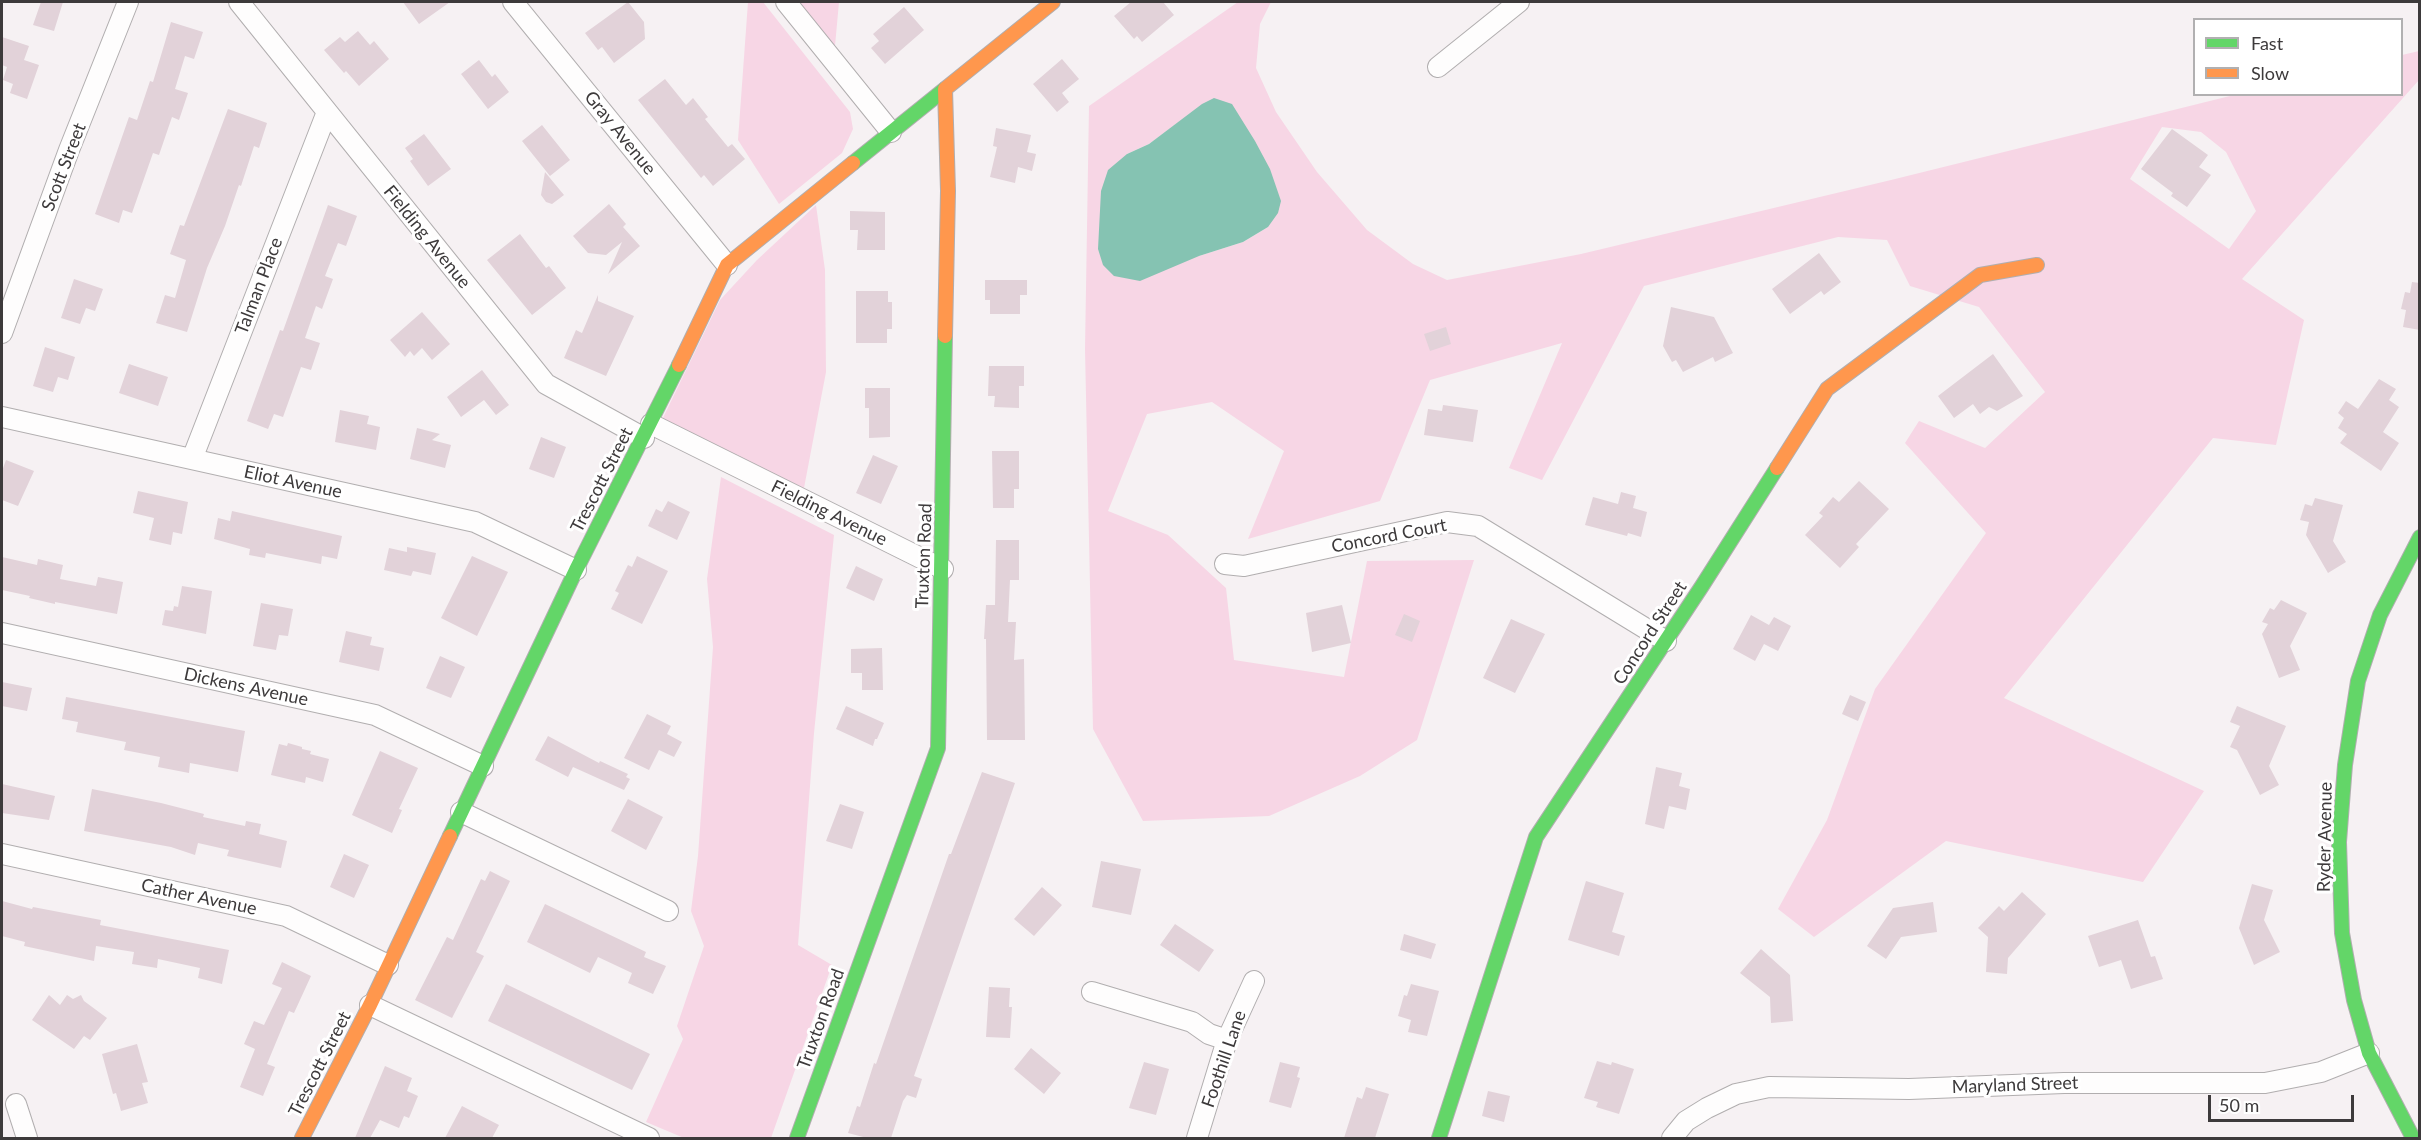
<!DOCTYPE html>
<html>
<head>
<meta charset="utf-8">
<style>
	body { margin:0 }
	#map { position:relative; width:2421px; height:1140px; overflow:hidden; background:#f6f1f3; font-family:Lato,sans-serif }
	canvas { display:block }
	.frame { position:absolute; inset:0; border:3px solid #3d3a3b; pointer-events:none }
	.legend { position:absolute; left:2193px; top:18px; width:210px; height:78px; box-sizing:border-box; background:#fff; border:2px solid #b1b0b1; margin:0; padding:8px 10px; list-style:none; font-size:18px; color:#3d3a3b }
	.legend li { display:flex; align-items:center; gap:12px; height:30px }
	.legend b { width:30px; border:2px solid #b1b0b1 }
	.scale { position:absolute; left:2208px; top:1095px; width:146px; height:27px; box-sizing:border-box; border:3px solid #3d3a3b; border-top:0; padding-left:8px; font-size:18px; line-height:21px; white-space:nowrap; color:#3d3a3b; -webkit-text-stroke:4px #fff; paint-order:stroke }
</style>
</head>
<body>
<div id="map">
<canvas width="2421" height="1140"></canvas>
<div class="frame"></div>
<ul class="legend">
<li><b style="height:8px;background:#63d668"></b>Fast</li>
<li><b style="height:8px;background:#ff974d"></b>Slow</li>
</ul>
<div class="scale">50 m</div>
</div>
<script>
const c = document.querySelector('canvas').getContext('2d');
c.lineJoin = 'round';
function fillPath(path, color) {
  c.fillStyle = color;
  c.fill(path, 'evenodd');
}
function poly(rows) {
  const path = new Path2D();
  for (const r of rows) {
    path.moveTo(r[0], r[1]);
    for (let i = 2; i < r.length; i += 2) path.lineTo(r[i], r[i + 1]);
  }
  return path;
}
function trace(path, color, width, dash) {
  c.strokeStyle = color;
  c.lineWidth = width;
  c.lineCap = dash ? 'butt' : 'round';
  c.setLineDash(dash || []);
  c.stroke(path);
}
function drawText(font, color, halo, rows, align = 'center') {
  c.font = font + ' Lato,sans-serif';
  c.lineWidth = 6;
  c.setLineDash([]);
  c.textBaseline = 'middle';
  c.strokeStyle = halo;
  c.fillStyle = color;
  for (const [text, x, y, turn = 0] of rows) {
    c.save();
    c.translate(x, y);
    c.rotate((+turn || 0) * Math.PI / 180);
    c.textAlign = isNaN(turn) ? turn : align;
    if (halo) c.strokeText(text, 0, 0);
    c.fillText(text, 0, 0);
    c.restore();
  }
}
const green = poly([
	[748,2,763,2,850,112,853,129,842,153,779,204,738,140],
	[798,2,839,2,835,46],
	[1238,2,1271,2,1260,24,1256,68,1276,112,1317,172,1367,230,1413,264,1447,280,1581,254,1891,180,2234,95,2402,94,2402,55,2419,51,2419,80,2242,279,2304,320,2276,445,2213,438,2004,698,2204,791,2143,882,1946,841,1814,937,1778,909,1827,820,1875,689,1986,533,1905,443,1919,421,1985,448,2045,392,1979,307,1910,286,1887,240,1838,237,1644,286,1542,480,1509,468,1562,343,1430,380,1380,501,1248,539,1284,451,1212,402,1147,414,1108,511,1168,535,1226,588,1234,660,1344,677,1367,561,1474,560,1417,740,1360,776,1269,816,1143,821,1093,729,1085,349,1089,106],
	[1182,120,1268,227,1243,242,1199,256,1127,154,1149,144],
	[2162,127,2201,132,2226,152,2256,211,2229,249,2130,179],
	[816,205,825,270,826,372,804,488,660,424,720,300,757,260],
	[721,477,834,535,814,733,798,945,832,965,771,1138,684,1138,646,1122,683,1039,677,1026,704,946,691,911,698,856,713,647,707,579]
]);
const water = poly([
	[1214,98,1232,104,1255,141,1270,169,1281,201,1278,213,1268,227,1243,242,1199,256,1140,281,1114,276,1103,265,1098,249,1101,191,1108,170,1127,154,1149,144,1202,104]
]);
const building = poly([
	[41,2,63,2,54,31,33,25],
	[403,2,450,2,419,24],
	[628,2,644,22,645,39,614,63,602,47,598,50,585,33],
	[1131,2,1163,2,1174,15,1142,42,1137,36,1134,39,1114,16],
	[904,7,924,30,885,64,871,48,879,41,873,34],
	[171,22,203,32,194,59,185,56,175,89,188,93,179,120,172,117,159,155,153,153,132,213,123,210,119,223,95,214,129,117,137,120,150,81,153,82],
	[358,31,370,45,374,41,389,59,359,86,346,71,344,73,324,50,340,37,345,42],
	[2,37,29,46,24,60,39,65,27,99,10,93,13,84,3,80,7,67,2,65],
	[1062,59,1079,79,1062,93,1069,102,1057,112,1033,84],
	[479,60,492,77,495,74,509,92,488,109,461,74],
	[665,79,686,105,693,98,708,117,705,119,728,147,732,144,745,159,713,186,704,175,701,178,638,100],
	[228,109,267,123,259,148,254,146,241,186,239,185,225,226,207,268,187,332,156,323,165,295,175,298,186,260,170,254,180,225,184,226],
	[542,125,570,160,550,176,522,141],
	[996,128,1031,135,1027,152,1036,154,1032,171,1018,167,1015,183,990,177,997,147,993,146],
	[2172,129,2208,155,2199,167,2211,175,2187,207,2171,196,2173,193,2141,169],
	[424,134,451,169,428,186,410,161,413,159,405,148],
	[545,172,564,195,552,204,546,202,541,195],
	[609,204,626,224,623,227,640,246,608,274,622,242,606,255,588,253,573,236],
	[328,205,357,216,346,246,338,243,325,276,333,279,322,309,316,306,305,338,320,343,311,370,301,367,283,417,274,414,268,429,247,421,280,330,283,331],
	[850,211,885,212,885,250,857,250,858,230,850,230],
	[520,234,546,268,549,266,566,288,532,315,487,260],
	[1819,253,1841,282,1824,295,1821,291,1790,314,1772,289],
	[74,279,103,289,95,311,86,308,80,324,61,318],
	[985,280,1027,280,1027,295,1020,295,1020,314,990,314,990,300,985,300],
	[2412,282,2420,283,2420,330,2403,327,2406,310,2401,309,2405,292,2410,293],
	[856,291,888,291,888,302,892,302,892,329,887,329,887,343,856,343],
	[598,295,598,301,634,316,606,376,564,358,576,330,582,333],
	[1671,307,1714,317,1733,353,1715,362,1713,357,1683,372,1676,360,1672,362,1663,346],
	[422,312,450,344,432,360,422,348,414,356,410,351,405,357,390,340],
	[1446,327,1451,344,1430,351,1424,334],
	[45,347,75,357,68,380,58,377,53,392,33,386],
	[1993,354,2023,396,1997,411,1989,407,1980,414,1973,404,1954,418,1938,396],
	[129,364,168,377,158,406,119,393],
	[989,366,1024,366,1024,386,1019,386,1019,408,994,407,995,396,988,396],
	[482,370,509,405,496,415,484,400,461,417,447,397],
	[2379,379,2396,389,2389,400,2399,407,2383,432,2399,443,2381,471,2340,443,2347,434,2338,428,2344,418,2338,413,2346,401,2358,409],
	[865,388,890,388,890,437,869,438,869,408,865,408],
	[1443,405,1478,410,1473,442,1424,435,1428,409,1442,411],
	[340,410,369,416,367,424,380,427,376,450,335,442],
	[417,428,440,434,432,440,451,445,445,468,410,459],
	[541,437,566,447,554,478,529,469],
	[992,451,1019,451,1019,489,1014,489,1014,508,993,508],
	[873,455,898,466,881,504,856,493],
	[6,460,34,471,18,506,2,500,2,471],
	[1859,481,1889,509,1856,544,1859,547,1840,568,1805,535,1823,516,1819,513,1833,497,1839,502],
	[138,491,188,502,182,534,173,532,171,545,149,540,154,518,133,513],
	[1621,492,1636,496,1633,508,1647,512,1641,537,1628,533,1627,536,1585,525,1593,497,1618,504],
	[2315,498,2343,505,2333,541,2346,562,2328,573,2306,535,2309,522,2300,520,2305,504,2312,506],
	[668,501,690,512,677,540,648,526,656,509,662,512],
	[232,511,342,536,337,559,322,556,321,564,266,553,265,558,249,555,250,549,214,539,218,518,230,521],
	[996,540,1019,540,1019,580,1010,580,1008,622,1016,622,1014,660,1024,659,1025,740,987,740,986,639,984,639,986,605,995,605],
	[407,547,436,553,431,575,413,571,411,576,384,570,389,548,407,552],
	[472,556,508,572,477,636,441,618],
	[637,556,668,571,642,624,611,609,619,593,615,591,628,565,632,567],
	[2,557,37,565,38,559,63,565,60,579,96,586,98,577,123,582,117,614,55,602,55,604,29,598,30,596,2,590],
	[856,566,883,579,874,601,846,588],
	[182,586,212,591,206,634,162,625,165,610,173,611,174,606,178,607],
	[2281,600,2307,613,2290,646,2300,670,2279,678,2262,634,2268,624,2262,622,2270,608,2274,610],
	[261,603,293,609,288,636,279,635,276,650,253,646],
	[1342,605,1351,643,1312,652,1306,613],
	[1404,614,1420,621,1412,642,1395,635],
	[1751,615,1769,625,1774,617,1791,626,1778,651,1764,644,1755,661,1733,649],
	[1511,619,1545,634,1515,693,1483,678],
	[346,631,372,637,370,645,384,648,379,671,339,662],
	[882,648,883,690,862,690,862,673,851,673,851,649],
	[440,656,465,667,451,698,426,688],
	[2,682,32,688,27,711,2,706],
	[1850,695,1866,702,1858,721,1842,714],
	[66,697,245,731,238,772,190,763,189,773,158,767,160,757,124,750,126,742,76,732,78,722,62,719],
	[846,706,884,723,877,739,875,739,873,746,836,729],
	[2237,706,2286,726,2269,766,2279,785,2260,795,2237,750,2230,747,2240,726,2230,722],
	[647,714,671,726,667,734,682,742,674,757,659,750,649,770,624,758],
	[548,736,599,763,600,761,628,774,626,777,630,779,624,790,573,767,568,777,535,760],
	[288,743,302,747,302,749,311,751,310,754,329,759,323,782,306,777,305,783,271,775,279,744,287,746],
	[380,751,418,768,399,809,402,810,392,833,352,815],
	[1656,767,1682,773,1679,786,1690,789,1686,810,1669,806,1664,829,1645,824],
	[982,772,1015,783,914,1076,922,1079,916,1098,907,1095,903,1101,891,1138,867,1138,848,1133,857,1106,860,1107,874,1063,876,1064,949,854,951,854],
	[2,784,55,796,49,820,2,813],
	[92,789,161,803,204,814,203,817,245,826,246,821,261,824,259,834,287,841,281,868,227,856,229,850,198,843,195,855,171,847,84,831],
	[628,799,663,817,646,850,611,831],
	[840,804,864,812,852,849,826,841],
	[344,854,369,865,354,898,330,887],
	[1101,861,1141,869,1131,915,1092,907],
	[490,871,510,881,476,952,484,956,452,1018,415,1000,447,937,453,940,481,879,485,881],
	[1586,881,1624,893,1612,932,1625,936,1619,956,1568,940],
	[2252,884,2273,890,2264,920,2280,952,2254,965,2239,928],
	[1042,887,1062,905,1034,936,1014,919],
	[2022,892,2046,914,2008,958,2007,974,1986,972,1988,937,1978,928,1999,906,2004,911],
	[2,901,32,909,33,907,101,920,100,925,229,950,222,984,198,978,200,968,158,959,157,968,132,964,134,952,96,946,94,961,24,946,25,942,2,936],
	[1933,902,1937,932,1901,937,1886,959,1867,946,1893,908],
	[545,904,646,952,644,957,666,966,653,994,628,983,632,973,598,957,590,973,527,942],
	[2138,920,2151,957,2155,956,2163,979,2131,989,2121,960,2099,967,2088,936],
	[1175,924,1214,950,1199,972,1160,945],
	[1404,934,1436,944,1431,959,1400,950],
	[1761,949,1790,975,1793,1021,1771,1023,1770,997,1740,973],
	[282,962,311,976,294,1013,289,1011,267,1064,275,1067,263,1096,240,1087,255,1049,244,1044,254,1021,264,1025,282,988,272,984],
	[506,984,650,1054,632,1090,488,1021],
	[1411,984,1439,991,1427,1036,1408,1032,1411,1020,1398,1016,1404,995,1407,996],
	[989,987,1010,988,1009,1007,1012,1007,1010,1038,986,1037],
	[49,995,60,1005,67,995,73,999,81,995,84,1001,107,1018,90,1040,84,1036,74,1049,32,1020],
	[137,1044,148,1082,142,1083,148,1103,121,1111,116,1093,113,1094,102,1054],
	[1031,1048,1061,1073,1044,1094,1014,1069],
	[1597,1061,1611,1065,1612,1062,1634,1069,1619,1114,1596,1107,1598,1102,1584,1098],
	[1144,1062,1169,1069,1156,1115,1129,1108],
	[1280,1062,1300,1067,1297,1077,1300,1078,1291,1108,1269,1102],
	[385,1066,412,1078,407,1091,418,1096,409,1118,404,1116,399,1128,380,1120,370,1138,355,1138],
	[1366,1087,1389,1094,1375,1138,1344,1138,1357,1097,1362,1099],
	[1488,1091,1510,1096,1504,1122,1482,1116],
	[462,1106,499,1125,492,1138,445,1138]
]);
const street = poly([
	[239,2,546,384,644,438],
	[513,2,727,265],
	[786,2,891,132],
	[1438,67,1519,2],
	[2,333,69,150,128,2],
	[2,417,475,522,576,570],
	[651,424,943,569],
	[192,459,327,112],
	[1225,564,1244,566,1447,522,1478,526,1666,641],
	[2,633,375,715,483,766],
	[461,812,668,911],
	[2,854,286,916,388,965],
	[1092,992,1192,1022,1209,1034,1227,1040],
	[370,1005,649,1138],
	[16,1104,27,1138],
	[1197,1138,1227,1040,1254,981],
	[1672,1138,1686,1121,1707,1108,1736,1094,1769,1087,1909,1089,2064,1083,2265,1083,2321,1072,2369,1053]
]);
const fast = poly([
	[853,163,945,89],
	[450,836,576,570,679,365],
	[797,1138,938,748,945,336],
	[1439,1138,1536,837,1702,586,1777,468],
	[2413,1138,2369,1053,2354,1000,2342,933,2339,842,2345,765,2358,681,2380,615,2420,537]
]);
const slow = poly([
	[945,336,948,191,945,89,1053,2],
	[679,365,727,265,853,163],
	[1777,468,1827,389,1980,275,2037,265],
	[302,1138,370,1005,450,836]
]);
const streetNames = [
	["Gray Avenue",620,133,51],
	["Scott Street",64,167,-69],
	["Fielding Avenue",427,237,51],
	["Talman Place",259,286,-69],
	["Trescott Street",602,480,-63],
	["Eliot Avenue",293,482,12],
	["Fielding Avenue",829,513,26],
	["Concord Court",1389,536,-11],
	["Truxton Road",924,556,-88],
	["Concord Street",1650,633,-57],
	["Dickens Avenue",246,687,12],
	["Ryder Avenue",2325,837,-89],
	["Cather Avenue",199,897,12],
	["Truxton Road",821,1019,-70],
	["Foothill Lane",1224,1059,-71],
	["Trescott Street",320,1064,-63],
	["Maryland Street",2015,1085,-2]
];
fillPath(green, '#f7d6e5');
fillPath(water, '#85c3b2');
fillPath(building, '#e2d2d9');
trace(street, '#b1aeaf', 22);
trace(fast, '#b1aeaf', 16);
trace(slow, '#b1aeaf', 16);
trace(street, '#fefdfd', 20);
trace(fast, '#63d668', 14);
trace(slow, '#ff974d', 14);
drawText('18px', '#3d3a3b', '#fff', streetNames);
</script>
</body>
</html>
